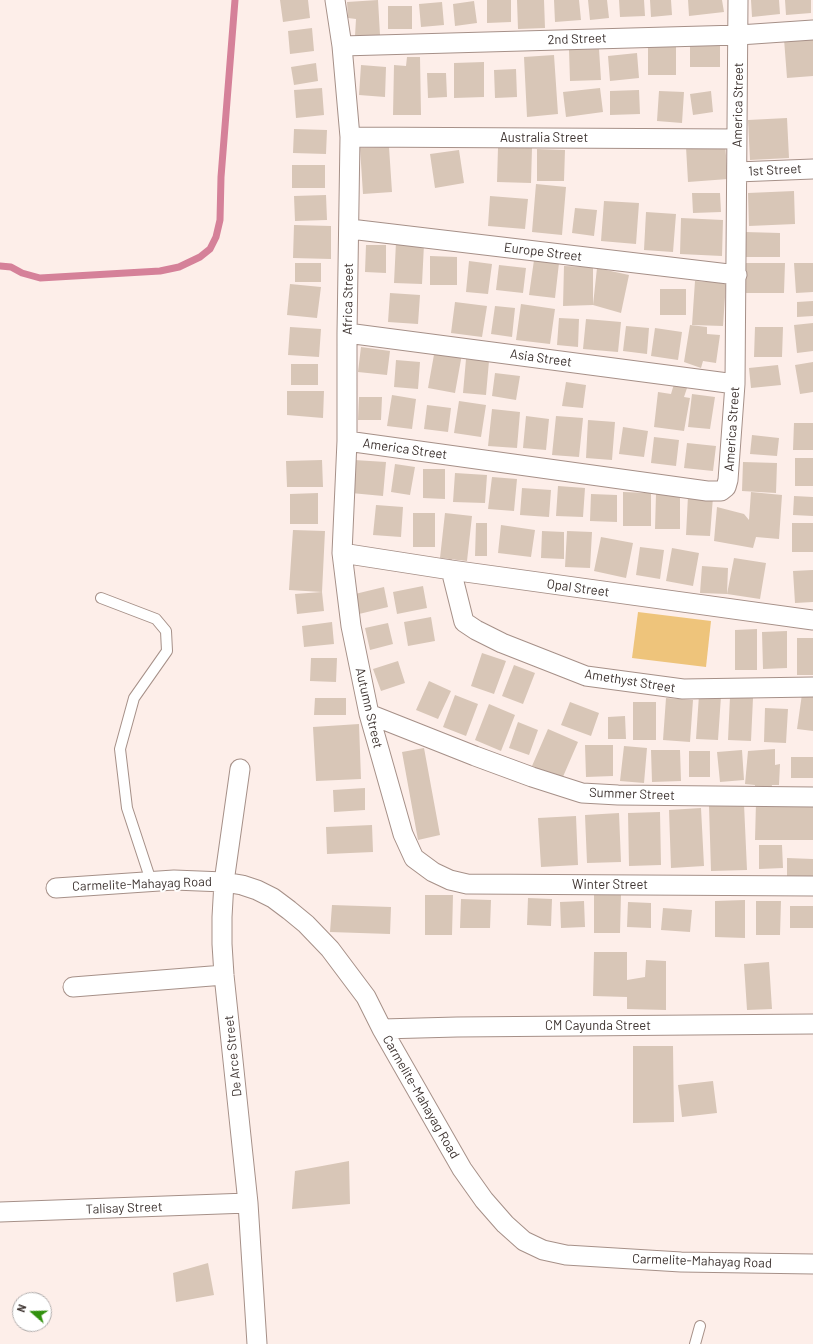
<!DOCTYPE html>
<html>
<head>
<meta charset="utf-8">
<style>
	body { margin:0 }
	#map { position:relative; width:813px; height:1344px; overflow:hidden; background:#fdeee9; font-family:Barlow,sans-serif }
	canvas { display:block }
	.north { position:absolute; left:12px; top:1292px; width:40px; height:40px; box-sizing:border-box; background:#fff; border:1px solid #b2aead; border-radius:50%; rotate:290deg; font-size:11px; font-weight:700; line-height:16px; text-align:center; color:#3e3431 }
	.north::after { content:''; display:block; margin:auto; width:14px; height:18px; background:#31910d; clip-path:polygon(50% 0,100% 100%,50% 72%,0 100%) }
</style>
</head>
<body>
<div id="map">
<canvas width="813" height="1344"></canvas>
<div class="north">N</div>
</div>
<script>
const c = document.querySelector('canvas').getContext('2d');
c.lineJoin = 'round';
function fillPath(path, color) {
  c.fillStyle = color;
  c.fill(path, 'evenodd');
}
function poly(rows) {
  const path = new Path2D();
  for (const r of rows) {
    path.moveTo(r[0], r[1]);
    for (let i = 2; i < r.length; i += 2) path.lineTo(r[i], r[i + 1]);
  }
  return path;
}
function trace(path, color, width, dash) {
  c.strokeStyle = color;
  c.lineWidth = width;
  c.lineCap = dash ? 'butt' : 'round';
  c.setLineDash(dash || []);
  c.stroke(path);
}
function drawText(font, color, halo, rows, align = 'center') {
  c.font = font + ' Barlow,sans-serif';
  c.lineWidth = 4;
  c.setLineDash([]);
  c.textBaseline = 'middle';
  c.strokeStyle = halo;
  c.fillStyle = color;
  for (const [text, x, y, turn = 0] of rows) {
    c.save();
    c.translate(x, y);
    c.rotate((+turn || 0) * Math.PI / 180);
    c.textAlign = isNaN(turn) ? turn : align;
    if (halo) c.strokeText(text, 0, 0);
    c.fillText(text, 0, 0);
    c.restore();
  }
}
const green = poly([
	[638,612,711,621,706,667,632,658]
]);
const stream = poly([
	[0,266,11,267,22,273,40,278,160,271,179,267,200,257,210,249,216,237,220,220,221,177,235,0]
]);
const building = poly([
	[280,0,308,0,310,18,283,22],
	[378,0,380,35,355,36,356,19,348,18,347,2],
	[487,0,511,0,511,22,487,23],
	[517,0,544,0,545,28,518,29],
	[554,0,579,0,581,20,555,22],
	[588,0,607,0,609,18,590,20],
	[619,0,644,0,645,16,620,17],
	[650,0,671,0,672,15,651,17],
	[688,0,722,0,724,12,689,16],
	[751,0,779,0,780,14,752,17],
	[785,0,811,0,811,13,786,15],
	[474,1,477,23,455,26,453,4],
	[442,2,444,25,421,27,419,4],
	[388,6,412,6,412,29,388,29],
	[312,28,314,51,290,54,288,31],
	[813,36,813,76,787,78,784,39],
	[690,40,720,40,720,67,690,67],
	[648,44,676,44,676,75,648,75],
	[599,49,601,80,570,81,569,50],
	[637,53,639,78,610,81,608,56],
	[554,55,558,114,527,117,524,57],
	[407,57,420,57,421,115,393,115,394,65,406,66],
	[484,62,484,97,454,98,454,63],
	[316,63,318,81,294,85,291,67],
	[361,65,386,67,385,97,359,95],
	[516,69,517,97,495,98,494,70],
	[427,73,446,73,447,97,428,98],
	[322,88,324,115,296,118,294,90],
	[600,88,603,112,566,117,563,92],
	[639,90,640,114,610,115,610,91],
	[659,91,684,92,682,123,657,121],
	[711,91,713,112,693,115,690,94],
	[787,118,789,158,750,160,748,120],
	[294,129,327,130,326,154,293,153],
	[725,144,728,179,688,182,686,147],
	[389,147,392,192,363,194,360,148],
	[498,148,532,148,531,183,497,182],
	[537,149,565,150,564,181,537,181],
	[459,150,464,183,435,188,430,154],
	[292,165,325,165,325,188,292,188],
	[536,184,566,187,562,235,532,232],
	[794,191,795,224,749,226,748,193],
	[692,193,720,193,721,212,693,213],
	[326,195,327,220,295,221,294,196],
	[490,196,528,199,525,229,488,226],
	[604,201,639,203,636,244,601,241],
	[575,208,597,210,594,236,572,233],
	[646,212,676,214,673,252,644,250],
	[681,218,723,220,722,256,680,254],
	[294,225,331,226,331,259,293,258],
	[745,232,780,233,780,257,744,257],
	[396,242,424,244,422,284,394,283],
	[366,245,386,245,386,273,365,272],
	[430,256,457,257,457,285,430,285],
	[534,260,559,263,555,298,529,295],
	[469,261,492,264,488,294,466,292],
	[295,263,321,263,321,282,295,282],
	[746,263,785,263,784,293,745,293],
	[794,263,813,263,813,292,796,293],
	[499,265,526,268,523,293,496,290],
	[564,266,593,267,593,305,563,306],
	[597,268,629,275,621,313,593,305],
	[695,281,726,283,723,326,692,325],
	[290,284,321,287,317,318,287,315],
	[660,289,686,289,686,315,660,315],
	[390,293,420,295,418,324,388,322],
	[813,301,813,316,797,317,797,302],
	[455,302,487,306,482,337,451,333],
	[521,304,555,309,550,344,516,340],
	[495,306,515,308,512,337,491,334],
	[559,318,579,319,578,347,557,345],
	[586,319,621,322,618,352,583,349],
	[813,323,813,351,797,353,794,325],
	[690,325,707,327,707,334,720,335,716,363,703,361,701,368,684,362],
	[626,326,649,328,647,354,623,351],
	[290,327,321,329,319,357,288,355],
	[755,327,783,327,782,357,754,357],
	[655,328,682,332,678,360,651,356],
	[361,347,390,351,387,375,358,372],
	[435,349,462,354,455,393,428,388],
	[466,359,489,361,486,395,463,393],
	[396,360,420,362,418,389,394,387],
	[813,362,813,392,800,394,795,365],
	[291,364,318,364,318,385,291,385],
	[778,365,781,385,751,388,749,368],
	[495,373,520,376,516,400,492,396],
	[566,382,586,385,583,408,562,406],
	[674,384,687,388,684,397,690,398,684,431,654,427,658,392,671,394],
	[287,391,324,391,323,418,287,415],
	[692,394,715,397,710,429,688,427],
	[392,395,416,399,412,429,387,426],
	[359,397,382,397,381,420,358,420],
	[459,401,486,405,481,437,454,433],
	[427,405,451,408,448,432,424,429],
	[492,409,520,412,517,448,488,446],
	[526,416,549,419,546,450,523,448],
	[556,416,583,418,579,457,552,455],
	[588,420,615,422,612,460,586,458],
	[794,423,813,423,813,450,793,450],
	[623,427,648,431,644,457,619,454],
	[752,435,779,438,777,456,750,454],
	[654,437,679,440,676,466,651,463],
	[687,443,716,446,713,471,684,468],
	[795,458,813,458,813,486,795,486],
	[322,460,323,487,287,487,286,461],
	[354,460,386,462,383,496,351,493],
	[743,462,777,463,776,493,742,491],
	[395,464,415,467,410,495,391,492],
	[423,469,445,469,445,499,423,498],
	[455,473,487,475,485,503,453,502],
	[492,477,517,479,514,511,488,509],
	[558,486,585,488,583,517,556,516],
	[522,488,551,490,549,517,520,515],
	[623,492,651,493,651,526,623,526],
	[751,492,782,495,779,539,756,537,753,548,714,541,717,507,744,514,749,520],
	[318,493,318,524,290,524,290,494],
	[591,494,617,495,617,522,590,521],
	[656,494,680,494,680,529,655,529],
	[688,496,713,497,710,536,686,535],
	[794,496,813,497,813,516,793,515],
	[376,505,403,507,401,537,373,535],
	[413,513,435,513,435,547,413,547],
	[445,513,472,516,467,561,440,558],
	[476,523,487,523,487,556,475,556],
	[792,523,813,523,813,552,792,552],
	[501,525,535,530,531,557,498,553],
	[293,530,325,531,322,592,289,590],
	[542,531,564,532,564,559,541,558],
	[567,531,592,532,590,568,565,567],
	[601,537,633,543,626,578,594,571],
	[640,547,664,550,660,579,636,575],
	[672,548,699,553,693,586,666,581],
	[734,558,766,563,760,599,727,594],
	[702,566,728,568,727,594,700,593],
	[813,570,813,602,795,603,793,571],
	[423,586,427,608,397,614,393,592],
	[384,587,388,607,359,614,355,594],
	[322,592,324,611,297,614,295,594],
	[431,617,435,641,408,646,404,622],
	[332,622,334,644,304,647,302,626],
	[388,623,393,644,370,650,365,628],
	[757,629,757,670,735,670,735,630],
	[787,631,787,668,763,669,762,632],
	[797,638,813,638,813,675,797,675],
	[482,653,506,661,494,694,471,686],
	[311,658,337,658,336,682,310,681],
	[398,661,405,683,381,691,373,669],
	[514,665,535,673,523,704,502,696],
	[429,681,451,691,438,719,416,710],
	[802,694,813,695,813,731,797,729],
	[455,695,478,704,466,736,443,727],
	[699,695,721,696,718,740,696,739],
	[730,697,753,698,751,741,728,740],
	[315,698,346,698,346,715,314,715],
	[666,698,693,700,690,742,663,740],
	[570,702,599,713,591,736,561,725],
	[633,702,656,702,656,740,633,740],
	[489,704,515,715,501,751,475,740],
	[765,708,788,709,786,743,764,742],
	[625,716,626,739,608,739,608,717],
	[518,722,538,730,529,755,509,748],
	[359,724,361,779,316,781,313,727],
	[548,729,578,742,562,779,532,766],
	[585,745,613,745,613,776,586,777],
	[624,746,647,748,644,783,620,781],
	[424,748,440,835,418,840,402,752],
	[775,749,775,765,780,764,779,785,772,785,771,790,755,789,755,785,745,784,748,751],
	[651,750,680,750,681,781,652,782],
	[742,750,744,780,720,782,717,752],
	[689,751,710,751,710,777,689,777],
	[791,757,813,757,813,778,791,778],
	[365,788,365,810,334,812,333,790],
	[756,802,813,802,813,840,755,840],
	[744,804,747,870,711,871,709,806],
	[701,808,704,866,671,868,669,810],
	[660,812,661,865,629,866,628,813],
	[619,813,621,862,587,863,585,815],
	[576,816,578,865,541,867,538,818],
	[372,825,373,852,327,854,326,827],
	[759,845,782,845,783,868,759,869],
	[787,858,813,859,813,884,787,884],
	[594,893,621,894,620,933,594,933],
	[425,895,453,895,452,935,425,935],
	[528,898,552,899,551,926,527,925],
	[461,899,491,900,490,928,460,928],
	[745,900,745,938,715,937,715,901],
	[584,901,585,927,561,928,560,902],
	[756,901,781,901,780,935,756,935],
	[628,902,651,903,651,928,627,927],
	[332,905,391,907,390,934,330,932],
	[790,906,813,906,813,928,790,928],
	[663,908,692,910,690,932,661,930],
	[594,952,627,952,627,980,645,977,646,960,666,961,666,1010,627,1009,627,997,593,996],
	[769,962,772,1009,747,1010,744,964],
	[633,1046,673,1046,674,1122,633,1123],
	[713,1081,717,1113,682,1117,678,1085],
	[349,1161,350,1204,292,1209,295,1171],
	[208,1263,214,1295,176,1302,173,1273]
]);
const service = poly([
	[101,598,156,619,166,631,167,651,134,698,120,749,127,808,151,881],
	[695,1344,700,1326]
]);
const minor = poly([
	[335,0,342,46,350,137,347,333,347,441,342,553,351,626,369,714,403,834,414,858,433,872,450,880,467,884,813,886],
	[342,46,739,35,813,30],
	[350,137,737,139],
	[737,172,813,169],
	[350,229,737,275],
	[347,333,735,384],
	[347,441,707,491,721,491,726,487,728,480,735,384,738,0],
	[342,553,451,570,813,620],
	[451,570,464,622,476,630,502,643,586,676,683,689,813,687],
	[369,714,475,756,532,777,582,793,618,795,813,797],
	[240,769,224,882,222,917,222,944,224,975,248,1203,257,1344],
	[56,888,174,880,224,882,242,885,257,890,273,898,289,910,306,924,330,949,366,997,382,1029,462,1169,484,1200,505,1224,524,1241,543,1250,566,1255,681,1262,813,1264],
	[73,987,224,975],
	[382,1029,457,1027,813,1024],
	[0,1212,248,1203]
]);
const streetNames = [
	["2nd Street",577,39,-2],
	["America Street",738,105,-89],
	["Australia Street",544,138],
	["1st Street",775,170,-3],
	["Europe Street",543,252,7],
	["Africa Street",348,299,-89],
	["Asia Street",541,358,8],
	["America Street",732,429,-86],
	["America Street",405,449,8],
	["Opal Street",578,588,8],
	["Amethyst Street",630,681,9],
	["Autumn Street",369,708,77],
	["Summer Street",632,794,2],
	["Carmelite-Mahayag Road",142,884,-2],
	["Winter Street",610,885],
	["CM Cayunda Street",598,1026],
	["De Arce Street",233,1056,-96],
	["Carmelite-Mahayag Road",421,1097,60],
	["Talisay Street",124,1208,-2],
	["Carmelite-Mahayag Road",702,1261,2]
];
fillPath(green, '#eec47b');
trace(stream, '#d58199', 7);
fillPath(building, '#d8c6b7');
trace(service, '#a69088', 12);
trace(minor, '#a69088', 21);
trace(service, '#fff', 10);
trace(minor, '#fff', 19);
drawText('13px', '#3e3431', '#fff', streetNames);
</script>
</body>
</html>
